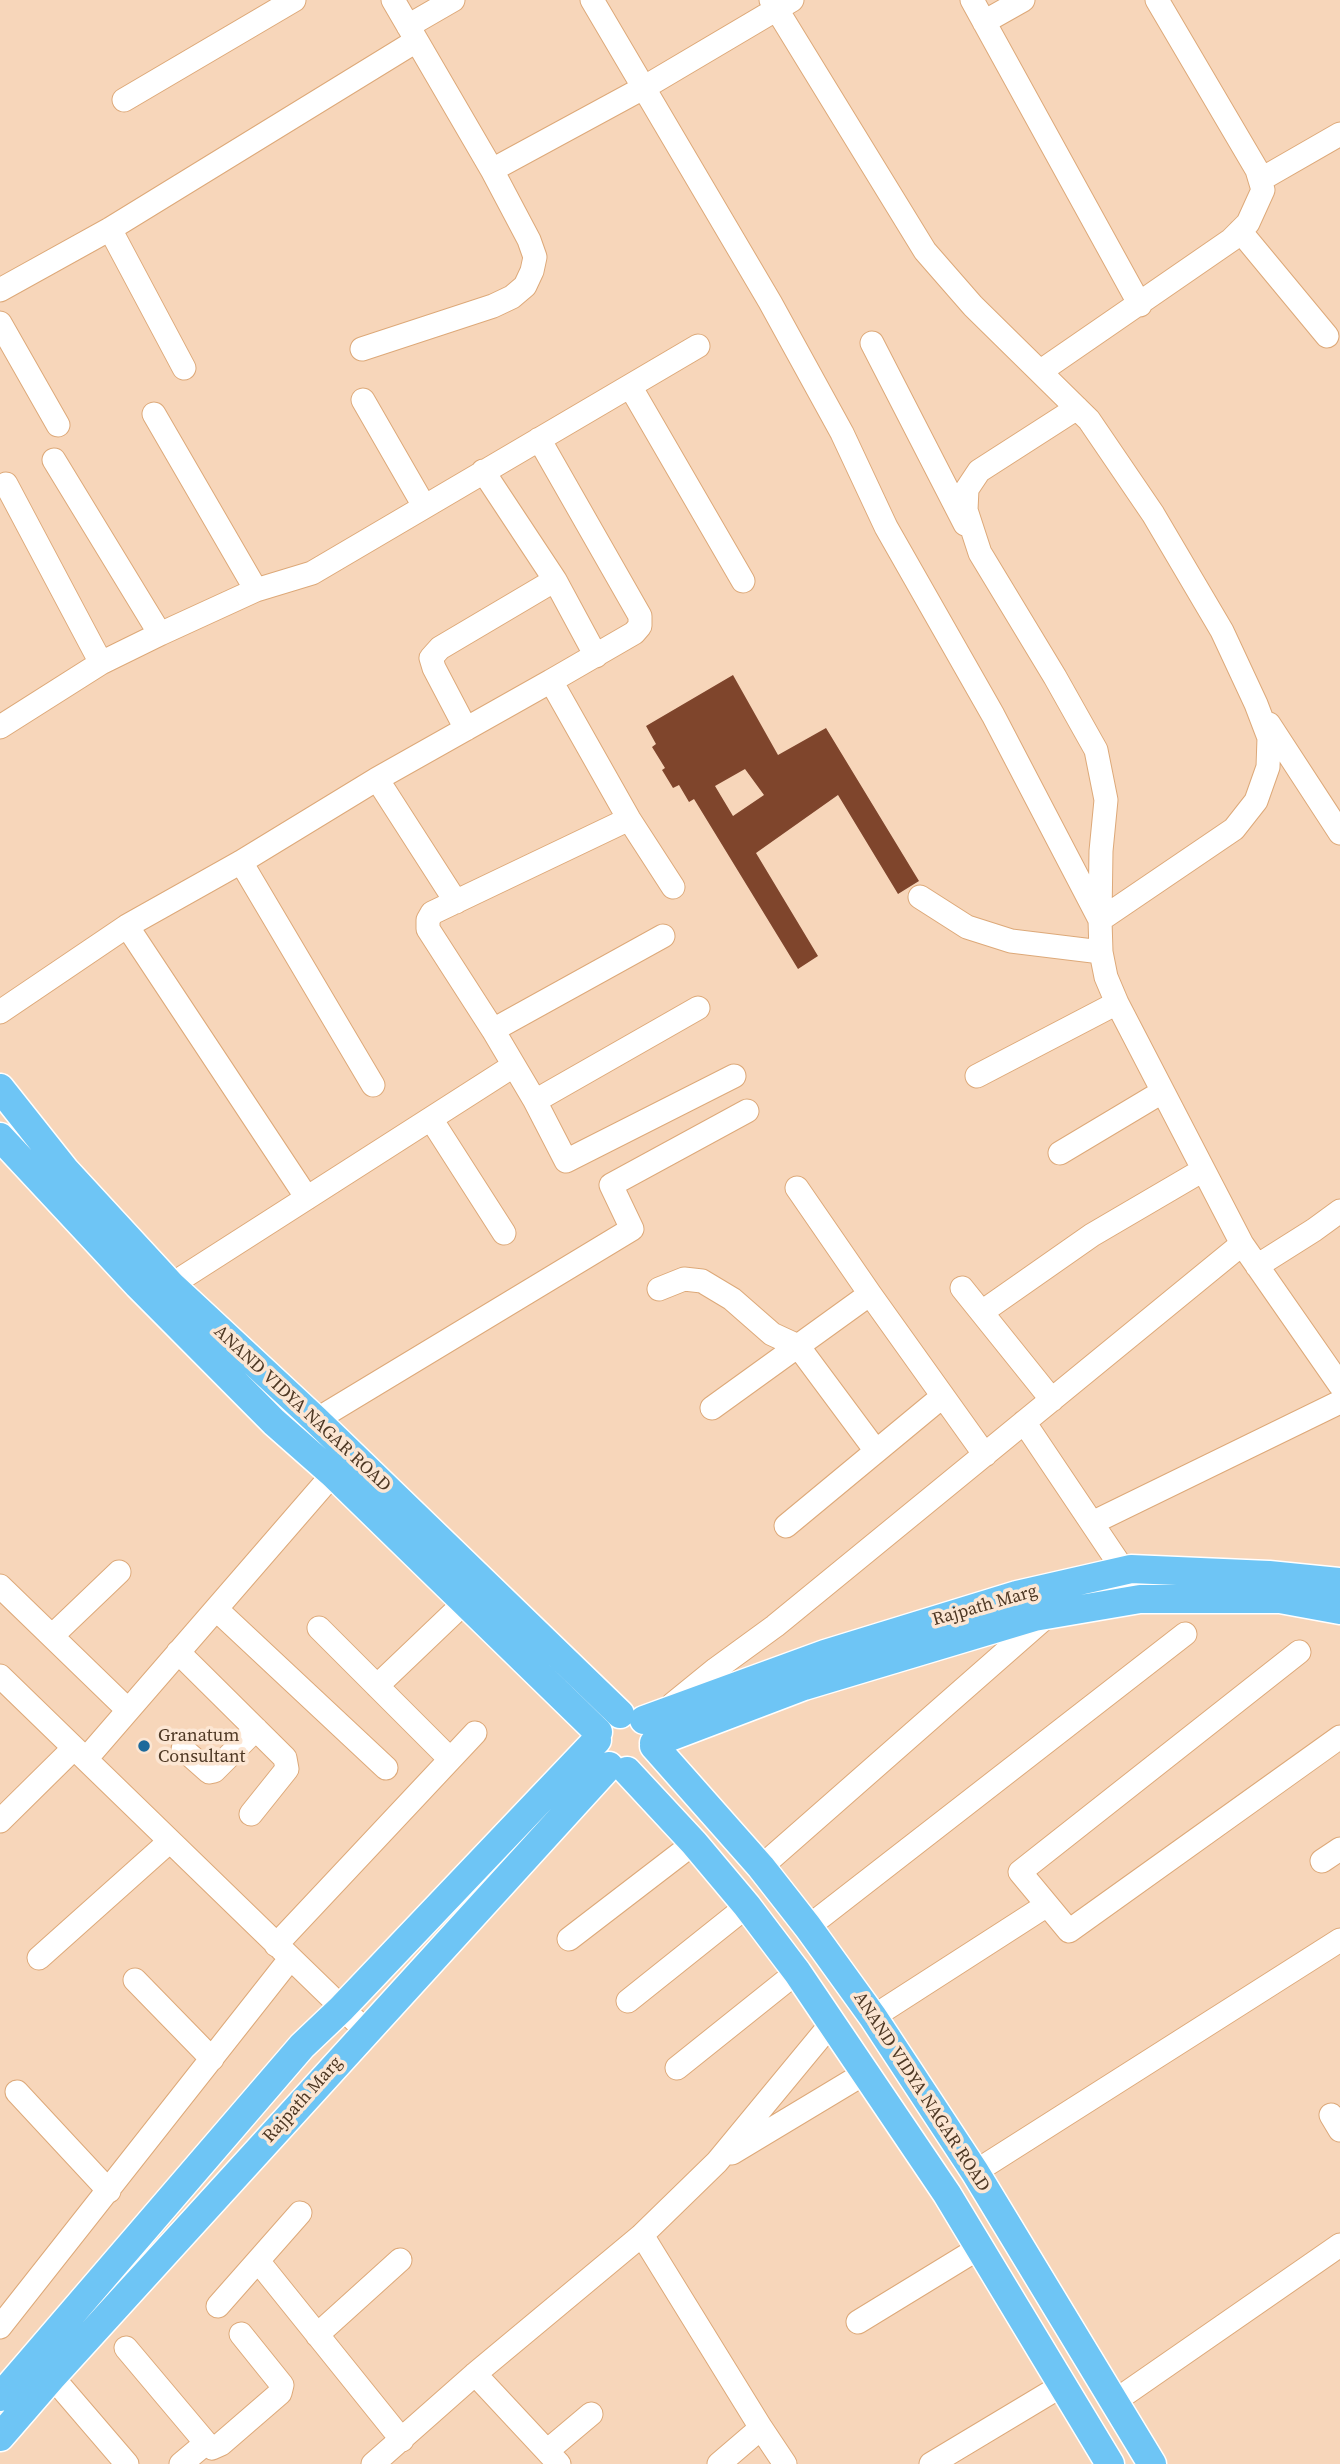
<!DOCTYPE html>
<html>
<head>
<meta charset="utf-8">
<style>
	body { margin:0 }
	canvas { display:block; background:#f7d6ba }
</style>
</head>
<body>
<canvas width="1340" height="2464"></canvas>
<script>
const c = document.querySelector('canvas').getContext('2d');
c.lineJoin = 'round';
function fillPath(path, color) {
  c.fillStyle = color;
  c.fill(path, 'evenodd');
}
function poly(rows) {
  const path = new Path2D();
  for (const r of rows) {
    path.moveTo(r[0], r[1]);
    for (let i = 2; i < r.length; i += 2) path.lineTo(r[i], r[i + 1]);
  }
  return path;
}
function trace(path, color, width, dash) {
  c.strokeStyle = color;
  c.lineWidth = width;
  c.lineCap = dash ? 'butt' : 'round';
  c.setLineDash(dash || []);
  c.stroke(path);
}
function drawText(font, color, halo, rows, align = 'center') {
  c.font = font + ' "Source Serif 4",serif';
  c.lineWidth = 7;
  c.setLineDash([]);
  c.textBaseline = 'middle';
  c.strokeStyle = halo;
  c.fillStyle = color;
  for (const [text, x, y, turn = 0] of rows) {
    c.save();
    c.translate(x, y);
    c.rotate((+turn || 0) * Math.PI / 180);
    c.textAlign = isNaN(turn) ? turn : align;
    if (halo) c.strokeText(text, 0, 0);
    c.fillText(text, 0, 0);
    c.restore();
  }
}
const building = poly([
	[733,675,778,755,826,728,919,881,898,894,838,795,756,853,818,956,798,969,694,799,689,802,679,785,673,788,662,770,665,768,652,747,656,744,646,726],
	[745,769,764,795,733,816,715,786]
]);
const minor = poly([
	[592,0,770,302,842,433,886,527,993,715,1100,920],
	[771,0,925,251,973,306,1089,420,1153,514,1222,631,1256,704,1269,738,1268,767,1256,801,1234,829,1100,920,1101,952,1106,977,1117,1003,1242,1244,1340,1385],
	[972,0,1140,305],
	[984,22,1023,0],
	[408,26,453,0],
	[124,100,294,0],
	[492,170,645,87,792,0],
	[1260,180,1340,134],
	[110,229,184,368],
	[1240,231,1327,336],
	[0,290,110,229,416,41],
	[0,323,58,425],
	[872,343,965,524],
	[362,349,493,306,512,297,525,286,532,271,535,257,529,240,492,170,393,0],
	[1041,371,1231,240,1248,223,1263,190,1257,170,1157,0],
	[630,386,743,581],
	[363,400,424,506],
	[1077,408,979,471,967,489,966,510,980,553,1055,677,1096,750,1106,800,1101,851,1100,917],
	[154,414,256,590],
	[539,439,640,616,640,626,634,633,551,681],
	[54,460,160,634],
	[483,471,555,580,596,656],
	[6,484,101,663],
	[1269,724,1340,833],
	[0,727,101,663,160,634,256,590,312,573,698,346],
	[466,729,434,668,431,658,440,648,555,580],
	[377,779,456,902],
	[629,819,432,913,428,920,428,929,493,1030,535,1101,566,1161,734,1076],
	[241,862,373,1085],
	[920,897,967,927,1011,941,1101,952],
	[127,926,307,1198],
	[0,1012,127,926,241,862,377,779,551,681,629,819,673,887],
	[493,1030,663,936],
	[977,1076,1117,1003],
	[535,1101,698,1008],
	[431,1119,504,1233],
	[1060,1153,1162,1092],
	[797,1188,870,1294,985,1455],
	[1257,1266,1314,1230,1340,1211],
	[171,1285,513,1066],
	[962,1288,1052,1400],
	[659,1289,684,1279,702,1281,732,1299,772,1334,798,1346,876,1451],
	[982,1312,1092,1235,1203,1170],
	[712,1408,870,1294],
	[316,1420,632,1229,611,1185,747,1111],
	[1024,1422,1124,1571],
	[1092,1523,1340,1402],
	[786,1526,943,1396],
	[0,1586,128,1710],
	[216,1609,386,1768],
	[319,1628,449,1758],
	[52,1636,119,1572],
	[178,1652,285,1758,287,1769,251,1814],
	[1299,1652,1020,1872,1069,1931,1340,1737],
	[0,1676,366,2031],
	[377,1686,464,1603],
	[673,1704,716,1669,775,1626,1242,1244],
	[183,1749,209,1772,214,1771,256,1729],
	[86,1759,333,1474],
	[0,1821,74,1748],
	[1322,1861,1340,1849],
	[761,1867,1048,1615],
	[808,1927,1185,1634],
	[569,1939,694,1843],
	[276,1945,475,1733],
	[39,1958,170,1841],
	[135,1980,212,2059],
	[628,2001,747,1906],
	[873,2017,1047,1905],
	[677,2068,797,1972],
	[17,2092,109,2191],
	[1331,2115,1340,2130],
	[732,2153,865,2073],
	[975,2172,1340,1940],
	[642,2235,761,2428,785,2464],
	[258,2261,402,2440],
	[218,2306,300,2213],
	[858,2322,979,2248],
	[0,2327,290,1959],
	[317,2335,400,2260],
	[126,2348,206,2443,212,2448,221,2444,280,2393,282,2385,241,2334],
	[42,2365,127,2464],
	[475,2374,559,2464],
	[1115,2401,1340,2245],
	[547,2451,591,2414],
	[181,2464,206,2443],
	[373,2464,475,2374,642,2235,717,2162,831,2024],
	[719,2464,761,2428],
	[931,2464,1061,2386]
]);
const major = poly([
	[0,1088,65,1170,171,1285,316,1420,620,1714],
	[0,1137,138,1285,274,1422,333,1474,598,1732],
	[644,1720,825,1654,1017,1595,1131,1569,1269,1575,1340,1582],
	[654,1743,804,1686,1034,1617,1140,1599,1280,1599,1340,1610],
	[654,1746,761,1867,808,1927,873,2017,975,2172,1152,2464],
	[627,1771,694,1843,747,1906,797,1972,947,2194,1110,2464],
	[0,2397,302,2046,341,2009,597,1740],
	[0,2437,52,2377,609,1766]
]);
const markers = [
	[144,1746,7,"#1c699b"]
];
const streetNames = [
	["ANAND VIDYA NAGAR ROAD",302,1409,43],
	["Rajpath Marg",985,1606,-16],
	["ANAND VIDYA NAGAR ROAD",921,2092,57],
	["Rajpath Marg",303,2100,-48]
];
const poiNames = [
	["Granatum",158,1736],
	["Consultant",158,1757]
];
fillPath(building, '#7f452c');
trace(minor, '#dda979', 25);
trace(major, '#fff', 31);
trace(minor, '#fff', 23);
trace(major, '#6ec5f5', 28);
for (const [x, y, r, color] of markers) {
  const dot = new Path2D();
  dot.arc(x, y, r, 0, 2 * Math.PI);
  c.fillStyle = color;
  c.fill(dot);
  trace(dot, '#fce6d3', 2.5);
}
drawText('18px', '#4e3824', '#fce6d3', streetNames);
drawText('18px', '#4e3824', '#fce6d3', poiNames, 'left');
</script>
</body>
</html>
